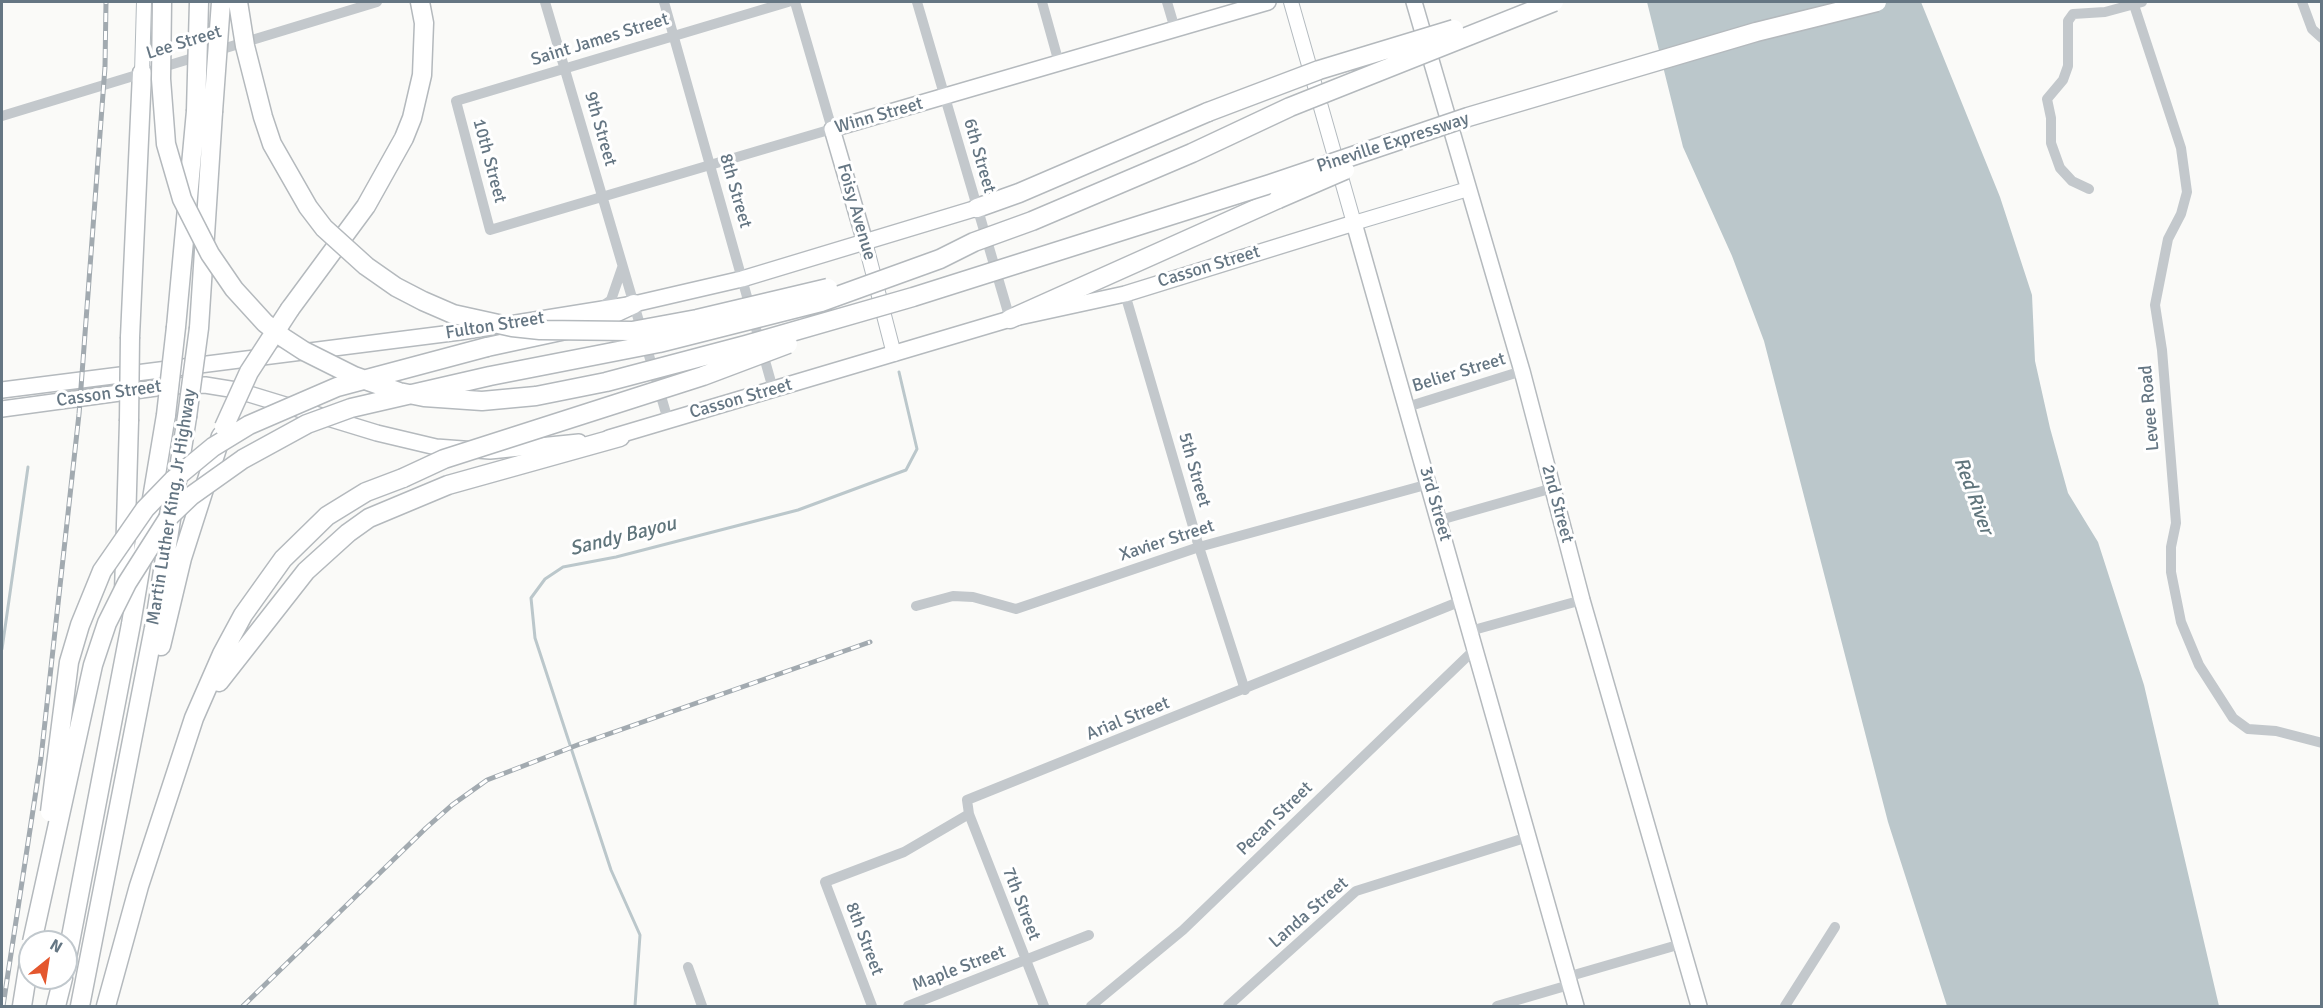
<!DOCTYPE html>
<html>
<head>
<meta charset="utf-8">
<style>
	body { margin:0 }
	#map { position:relative; width:2323px; height:1008px; overflow:hidden; background:#fafaf8; font-family:Signika,sans-serif }
	canvas { display:block }
	.frame { position:absolute; inset:0; border:3px solid #657683; pointer-events:none }
	.north { position:absolute; left:18px; top:930px; width:60px; height:60px; box-sizing:border-box; background:#fff; border:2px solid #c1c8cd; border-radius:50%; rotate:30deg; font-size:16px; font-weight:700; line-height:24px; text-align:center; color:#657683 }
	.north::after { content:''; display:block; margin:auto; width:21px; height:27px; background:#e4572e; clip-path:polygon(50% 0,100% 100%,50% 72%,0 100%) }
</style>
</head>
<body>
<div id="map">
<canvas width="2323" height="1008"></canvas>
<div class="frame"></div>
<div class="north">N</div>
</div>
<script>
const c = document.querySelector('canvas').getContext('2d');
c.lineJoin = 'round';
function fillPath(path, color) {
  c.fillStyle = color;
  c.fill(path, 'evenodd');
}
function poly(rows) {
  const path = new Path2D();
  for (const r of rows) {
    path.moveTo(r[0], r[1]);
    for (let i = 2; i < r.length; i += 2) path.lineTo(r[i], r[i + 1]);
  }
  return path;
}
function trace(path, color, width, dash) {
  c.strokeStyle = color;
  c.lineWidth = width;
  c.lineCap = dash ? 'butt' : 'round';
  c.setLineDash(dash || []);
  c.stroke(path);
}
function drawText(font, color, halo, rows, align = 'center') {
  c.font = font + ' Signika,sans-serif';
  c.lineWidth = 6;
  c.setLineDash([]);
  c.textBaseline = 'middle';
  c.strokeStyle = halo;
  c.fillStyle = color;
  for (const [text, x, y, turn = 0] of rows) {
    c.save();
    c.translate(x, y);
    c.rotate((+turn || 0) * Math.PI / 180);
    c.textAlign = isNaN(turn) ? turn : align;
    if (halo) c.strokeText(text, 0, 0);
    c.fillText(text, 0, 0);
    c.restore();
  }
}
const water = poly([
	[1647,2,1921,2,2000,197,2032,295,2035,361,2050,428,2068,493,2098,542,2144,685,2219,1006,1947,1006,1888,822,1764,341,1732,256,1683,147]
]);
const stream = poly([
	[2,649,28,467],
	[635,1006,640,935,611,870,535,638,531,598,545,579,563,567,616,557,798,510,906,470,917,449,899,372]
]);
const minor = poly([
	[545,2,668,420],
	[664,2,773,389],
	[788,2,456,101,490,230,832,129,795,2],
	[917,2,1010,319],
	[1042,2,1059,63],
	[1167,2,1175,29],
	[2133,2,2181,148,2187,192,2181,214,2168,239,2155,305,2162,350,2176,523,2171,547,2171,572,2181,622,2199,665,2233,718,2248,729,2276,731,2322,743],
	[2302,2,2312,29,2322,38],
	[2,116,377,2],
	[2089,189,2072,181,2060,168,2051,143,2051,118,2047,99,2063,80,2068,66,2068,21,2073,14,2105,12,2142,2],
	[1125,294,1199,547,1245,690],
	[600,308,611,300,622,268],
	[1407,407,1522,371],
	[1440,520,1553,488],
	[916,606,953,596,973,597,1016,609,1199,547,1429,484],
	[1470,631,1582,600],
	[969,814,1044,1006],
	[688,967,702,1006],
	[1567,977,1681,944],
	[872,1006,825,882,904,852,969,814,967,800,1461,601],
	[908,1006,1089,935],
	[1091,1006,1183,930,1475,649],
	[1228,1006,1356,891,1528,837],
	[1497,1006,1569,985],
	[1785,1006,1835,927]
]);
const secondary = poly([
	[1291,2,1354,223,1468,189],
	[142,73,144,2],
	[865,242,894,354]
]);
const primary = poly([
	[1414,2,1522,371,1582,600,1699,1006],
	[865,242,832,129,1268,2],
	[2,390,460,332,634,304,742,279,977,208],
	[2,409,171,386,205,385,236,390,377,433,436,447,490,451,579,442],
	[609,438,1010,319,1125,294,1354,223,1576,1006]
]);
const motorway = poly([
	[977,208,1019,193,1208,112],
	[290,309,366,206,404,138,412,118,422,75,424,23,420,2],
	[1010,319,1278,199],
	[176,327,196,111],
	[199,328,213,112],
	[130,337,142,73],
	[487,347,589,325,634,304],
	[124,593,129,421],
	[161,646,182,558,221,436],
	[219,682,306,571,348,533,369,518,448,485,620,437],
	[66,963,131,624,166,415],
	[22,1006,30,956],
	[56,1006,63,978],
	[80,1006,154,628,187,417],
	[106,1006,139,886,194,718,222,654,243,615,283,559,327,516,366,492,403,478]
]);
const rail = poly([
	[3,1006,41,758,79,414,105,67,106,2],
	[243,1006,426,828,452,805,487,780,580,744,870,642]
]);
const motorwayBridge = poly([
	[162,2,161,79,166,144,182,199,210,254,234,289,265,323,284,338,304,351,354,376,399,392,424,397,482,401,536,396,606,382,746,345,913,297,1270,184,1468,117,1756,32,1877,2],
	[238,2,245,46,263,117,272,144,308,207,324,228,366,266,396,287,423,301,453,314,512,327,540,330,632,331,697,319,828,288],
	[196,111,199,2],
	[213,112,221,2],
	[1208,112,1319,70,1454,29],
	[1278,199,1345,170],
	[166,415,176,327],
	[187,417,199,328],
	[129,421,130,337],
	[224,427,249,372,290,309],
	[403,478,444,459,703,376,788,344],
	[50,812,69,662,80,625,102,571,145,509,173,480,213,447,249,425,337,387,487,347],
	[32,942,93,665,107,623,127,583,169,517,191,496,243,459,307,424,351,408,490,376,659,343,821,302,940,259,974,242,1032,221,1192,153,1290,107,1554,2]
]);
const streetNames = [
	["Saint James Street",600,40,-17],
	["Lee Street",184,43,-17],
	["Winn Street",879,116,-16],
	["9th Street",600,129,74],
	["Pineville Expressway",1393,143,-18],
	["6th Street",979,156,74],
	["10th Street",489,161,75],
	["8th Street",735,191,74],
	["Foisy Avenue",856,212,74],
	["Casson Street",1209,267,-17],
	["Fulton Street",495,326,-9],
	["Belier Street",1459,373,-17],
	["Casson Street",109,394,-8],
	["Casson Street",741,399,-16],
	["Levee Road",2150,408,-95],
	["5th Street",1194,470,74],
	["3rd Street",1435,504,74],
	["2nd Street",1557,504,75],
	["Martin Luther King, Jr Highway",172,507,-81],
	["Xavier Street",1167,541,-18],
	["Arial Street",1128,719,-22],
	["Pecan Street",1275,819,-44],
	["7th Street",1021,904,69],
	["Landa Street",1309,913,-41],
	["8th Street",864,939,69],
	["Maple Street",959,969,-21]
];
const waterNames = [
	["Red River",1973,496,70],
	["Sandy Bayou",623,537,-14]
];
fillPath(water, '#bbc7cb');
trace(stream, '#bbc7cb', 3);
trace(secondary, '#b3babf', 16);
trace(primary, '#b5babe', 18);
trace(motorway, '#b4b9bd', 21);
trace(minor, '#c3c8cc', 10);
trace(secondary, '#fff', 14);
trace(primary, '#fff', 15);
trace(motorway, '#fff', 18);
trace(rail, '#a2aab0', 5);
trace(rail, '#fff', 3, [9]);
trace(motorwayBridge, '#b4b9bd', 21, []);
trace(motorwayBridge, '#fff', 18);
drawText('18px', '#657683', '#fff', streetNames);
drawText('italic 20px', '#60757c', '#fff', waterNames);
</script>
</body>
</html>
